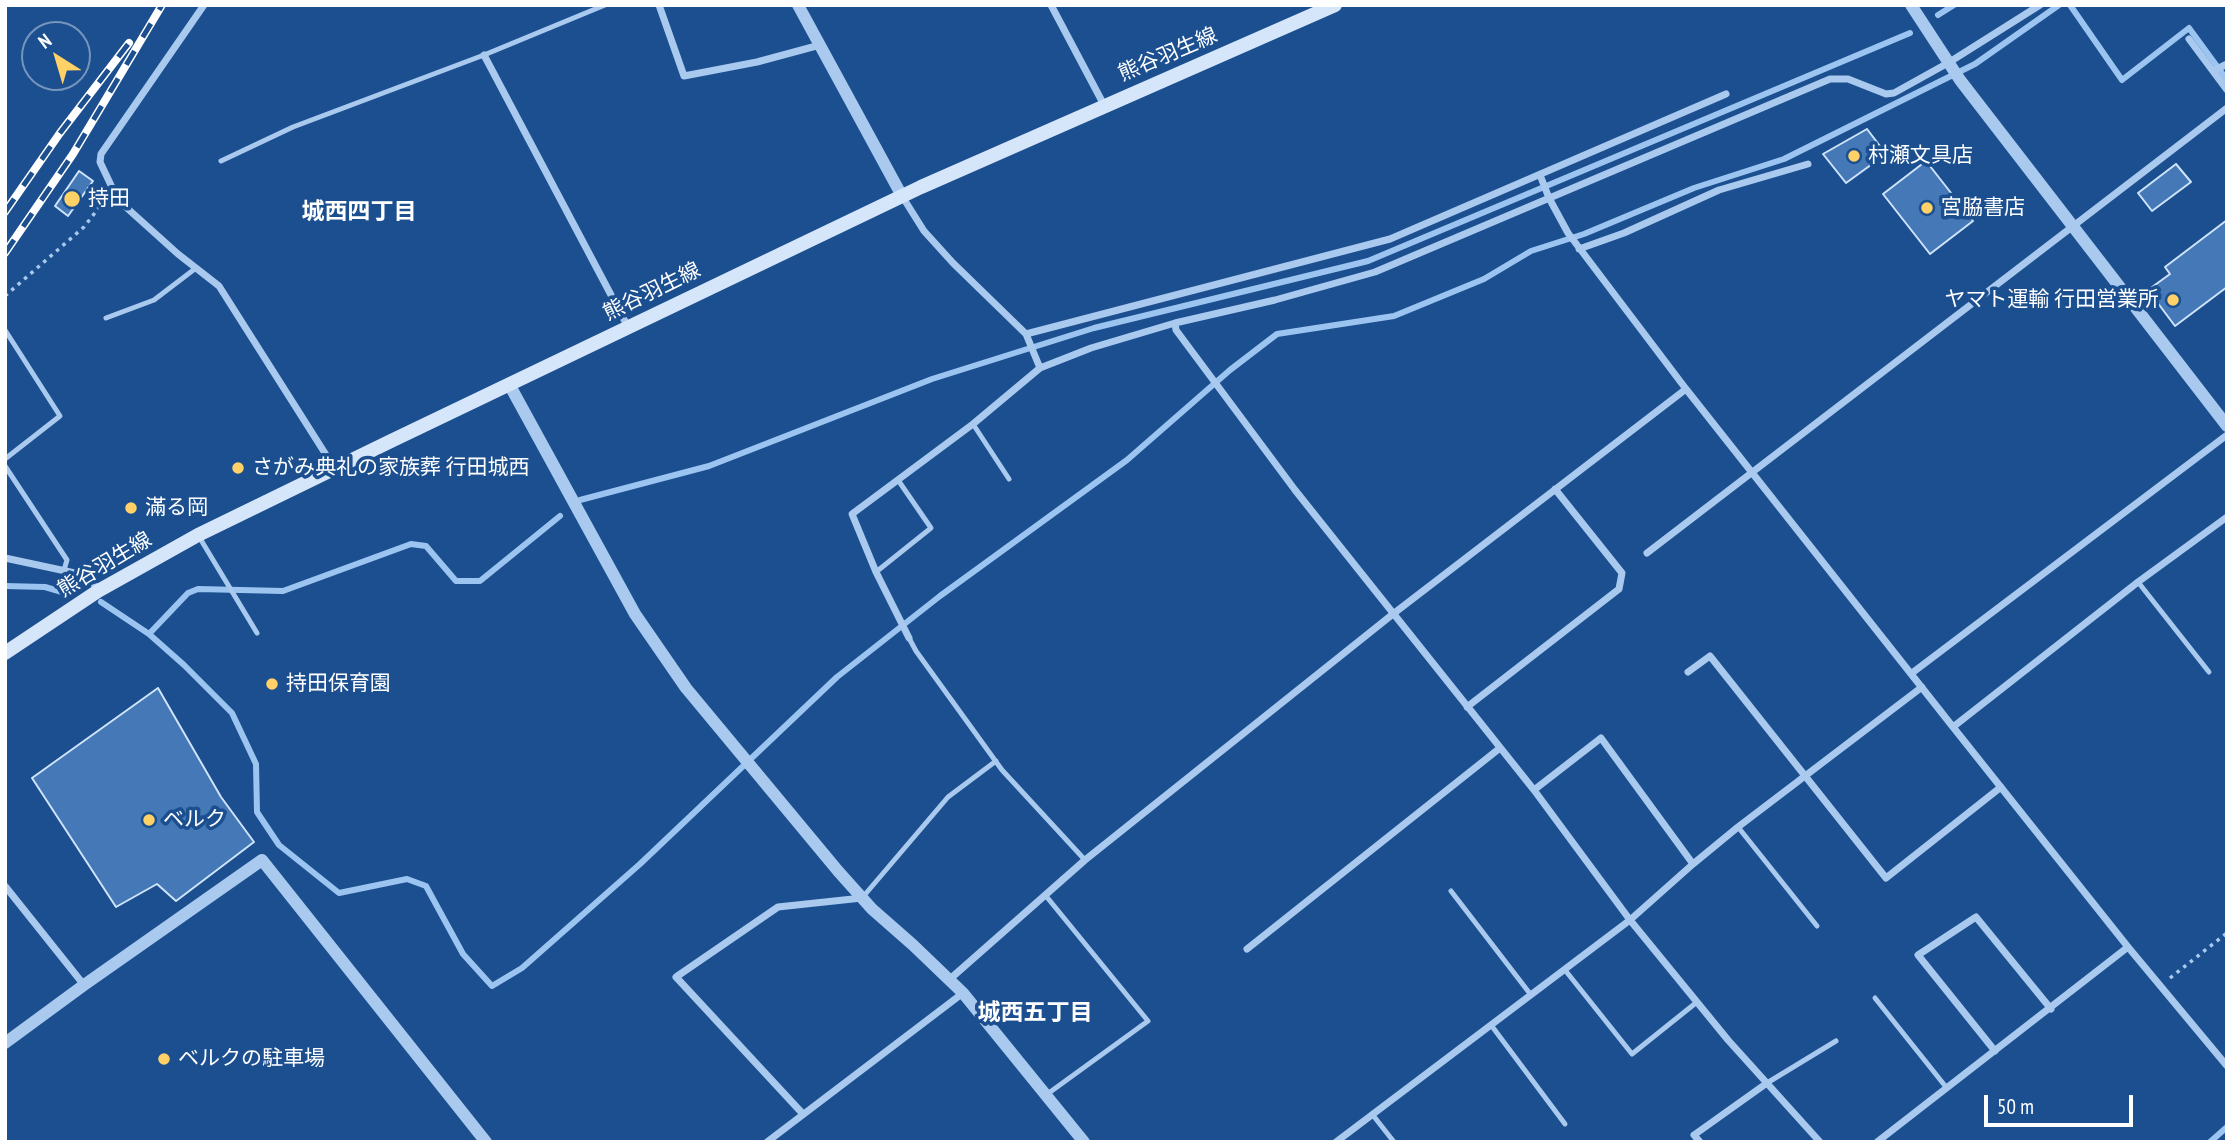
<!DOCTYPE html>
<html>
<head>
<meta charset="utf-8">
<style>
	body { margin:0 }
	#map { position:relative; width:2232px; height:1147px; overflow:hidden; background:#1b4f8f; font-family:"PT Sans Narrow",sans-serif }
	canvas { display:block }
	.frame { position:absolute; inset:0; border:7px solid #fff; pointer-events:none }
	.north { position:absolute; left:21px; top:21px; width:70px; height:70px; box-sizing:border-box; background:#1b4f8f; border:2px solid #7695bc; border-radius:50%; rotate:323deg; font-size:19px; font-weight:700; line-height:28px; text-align:center; color:#fff }
	.north::after { content:''; display:block; margin:auto; width:24px; height:32px; background:#ffd166; clip-path:polygon(50% 0,100% 100%,50% 72%,0 100%) }
	.scale { position:absolute; left:1984px; top:1095px; width:149px; height:32px; box-sizing:border-box; border:4px solid #fff; border-top:0; padding-left:9px; font-size:21px; line-height:24px; white-space:nowrap; color:#fff; -webkit-text-stroke:5px #1b4f8f; paint-order:stroke }
</style>
</head>
<body>
<div id="map">
<canvas width="2232" height="1147"></canvas>
<div class="frame"></div>
<div class="north">N</div>
<div class="scale">50 m</div>
</div>
<script>
const c = document.querySelector('canvas').getContext('2d');
c.lineJoin = 'round';
function poly(rows) {
  const path = new Path2D();
  for (const r of rows) {
    path.moveTo(r[0], r[1]);
    for (let i = 2; i < r.length; i += 2) path.lineTo(r[i], r[i + 1]);
  }
  return path;
}
function trace(path, color, width, dash) {
  c.strokeStyle = color;
  c.lineWidth = width;
  c.lineCap = dash ? 'butt' : 'round';
  c.setLineDash(dash || []);
  c.stroke(path);
}
function fillPath(path, color) {
  c.fillStyle = color;
  c.fill(path, 'evenodd');
}
function drawText(font, color, halo, rows, align = 'center') {
  c.font = font + ' "PT Sans Narrow","Noto Sans JP",sans-serif';
  c.lineWidth = 7;
  c.setLineDash([]);
  c.textBaseline = 'middle';
  c.strokeStyle = halo;
  c.fillStyle = color;
  for (const [text, x, y, turn = 0] of rows) {
    c.save();
    c.translate(x, y);
    c.rotate((+turn || 0) * Math.PI / 180);
    c.textAlign = isNaN(turn) ? turn : align;
    if (halo) c.strokeText(text, 0, 0);
    c.fillText(text, 0, 0);
    c.restore();
  }
}
const stream = poly([
	[2070,5,2122,80,2189,28,2227,80],
	[1938,15,1954,5],
	[580,500,709,466,932,379,1094,328,1368,261,1910,33],
	[5,586,45,587,62,592],
	[101,602,149,634,184,665,232,713,256,764,257,812,279,845,339,893,407,879,426,886,463,954,492,986,522,968,640,864,837,677,940,596,1127,460,1230,370,1277,334,1394,316,1484,279,1531,251,1584,234,1694,188,1784,159,1975,64,2059,5],
	[149,634,188,593,198,589,283,591,411,544,426,546,456,581,480,581,560,516],
	[2210,1142,2227,1127]
]);
const building = poly([
	[1867,129,1886,154,1846,183,1823,154,1867,129],
	[1926,161,1973,221,1930,254,1883,194,1926,161],
	[2176,164,2191,182,2152,211,2138,193,2176,164],
	[79,171,93,181,68,216,55,206,79,171],
	[2227,220,2227,287,2175,326,2148,290,2170,274,2165,267,2227,220],
	[158,688,221,797,254,842,176,901,157,884,116,907,32,778,158,688]
]);
const path = poly([
	[89,186,99,193],
	[5,296,84,227,104,201],
	[2170,978,2227,933]
]);
const service = poly([
	[221,161,293,127,484,55,605,5],
	[106,318,154,300,196,268],
	[5,330,60,416,5,459],
	[973,424,1009,479],
	[5,466,67,560,64,570],
	[198,535,257,633],
	[876,572,931,528,898,480],
	[2138,582,2209,672],
	[909,638,916,651,1002,770,1085,860],
	[1738,827,1817,926],
	[1451,891,1531,995],
	[862,898,948,797,996,761],
	[1565,970,1632,1054,1697,1002],
	[1875,998,1946,1087],
	[1491,1025,1565,1124],
	[1767,1083,1836,1041],
	[1046,1095,1148,1021,1046,896],
	[1372,1114,1394,1142]
]);
const minor = poly([
	[204,5,101,154,100,162,118,200,178,254,219,286,335,469],
	[659,5,684,76,757,62,820,45],
	[1051,5,1104,105],
	[2189,39,2227,90],
	[484,55,628,327],
	[2213,71,2227,64],
	[1540,175,1549,198,1568,233,1686,389],
	[902,196,924,231,953,263,1026,334,1040,368,1091,348,1175,323,1275,300,1375,272,1830,79,1848,79,1886,94,1894,93,1948,63,2040,5],
	[1579,249,1624,233,1719,190,1808,164],
	[1175,323,1176,330,1295,490,1534,790,1630,920,1728,1040,1820,1142],
	[1026,334,1390,239,1726,94],
	[1647,553,2227,108],
	[5,558,89,576,98,591],
	[909,638,876,572,852,514,973,424,1040,368],
	[1688,672,1710,656,1886,878,2001,787],
	[1912,673,2227,435],
	[1467,707,1619,589,1622,573,1555,489],
	[1534,790,1601,738,1693,864],
	[5,886,84,985],
	[2128,947,2227,1066],
	[1247,949,1500,748],
	[950,979,1085,860,1393,614,1686,389,1953,727,2138,582,2227,517],
	[1995,1051,1918,955,1976,917,2051,1009],
	[803,1114,676,977,778,907,862,898],
	[767,1142,963,993],
	[1336,1142,1630,920,1693,864,1738,827,1922,687],
	[1700,1142,1694,1135,1767,1083],
	[1877,1142,2128,947,1953,727]
]);
const tertiary = poly([
	[798,5,902,196],
	[1911,5,1960,80,2227,426],
	[509,384,635,614,686,688,838,871,872,909,913,945,963,993,1084,1142],
	[5,1043,84,985,262,860,486,1142]
]);
const secondary = poly([
	[5,653,98,591,198,535,391,441,921,187,1335,5]
]);
const rail = poly([
	[5,212,60,133,129,43],
	[5,253,73,154,162,5]
]);
const markers = [
	[1854,156,7,"#ffd166"],
	[72,199,9,"#ffd166"],
	[1927,208,7,"#ffd166"],
	[2173,300,7,"#ffd166"],
	[238,468,7,"#ffd166"],
	[131,508,7,"#ffd166"],
	[272,684,7,"#ffd166"],
	[149,820,7,"#ffd166"],
	[164,1059,7,"#ffd166"]
];
const streetNames = [
	["熊谷羽生線",1168,55,-23],
	["熊谷羽生線",652,292,-26],
	["熊谷羽生線",105,565,-31]
];
const poiNames = [
	["村瀬文具店",1868,156],
	["持田",88,199],
	["宮脇書店",1941,208],
	["ヤマト運輸 行田営業所",2159,300,"right"],
	["さがみ典礼の家族葬 行田城西",252,468],
	["滿る岡",145,508],
	["持田保育園",286,684],
	["ベルク",163,820],
	["ベルクの駐車場",178,1059]
];
const neighbourhoodNames = [
	["城西四丁目",359,212],
	["城西五丁目",1035,1013]
];
trace(stream, '#9cc4f0', 6);
fillPath(building, '#4478b7');
trace(building, '#cfe3fa', 2);
trace(path, '#a9c9ee', 3.5, [3.5, 5]);
trace(service, '#a9c9ee', 5);
trace(minor, '#a9c9ee', 7);
trace(tertiary, '#a9c9ee', 12);
trace(secondary, '#d6e6fa', 14);
trace(rail, '#fff', 8);
trace(rail, '#1b4f8f', 5, [16]);
for (const [x, y, r, color] of markers) {
  const dot = new Path2D();
  dot.arc(x, y, r, 0, 2 * Math.PI);
  c.fillStyle = color;
  c.fill(dot);
  trace(dot, '#1b4f8f', 2.5);
}
drawText('21px', '#fff', '#1b4f8f', streetNames);
drawText('21px', '#fff', '#1b4f8f', poiNames, 'left');
drawText('bold 23px', '#fff', '#1b4f8f', neighbourhoodNames);
</script>
</body>
</html>
